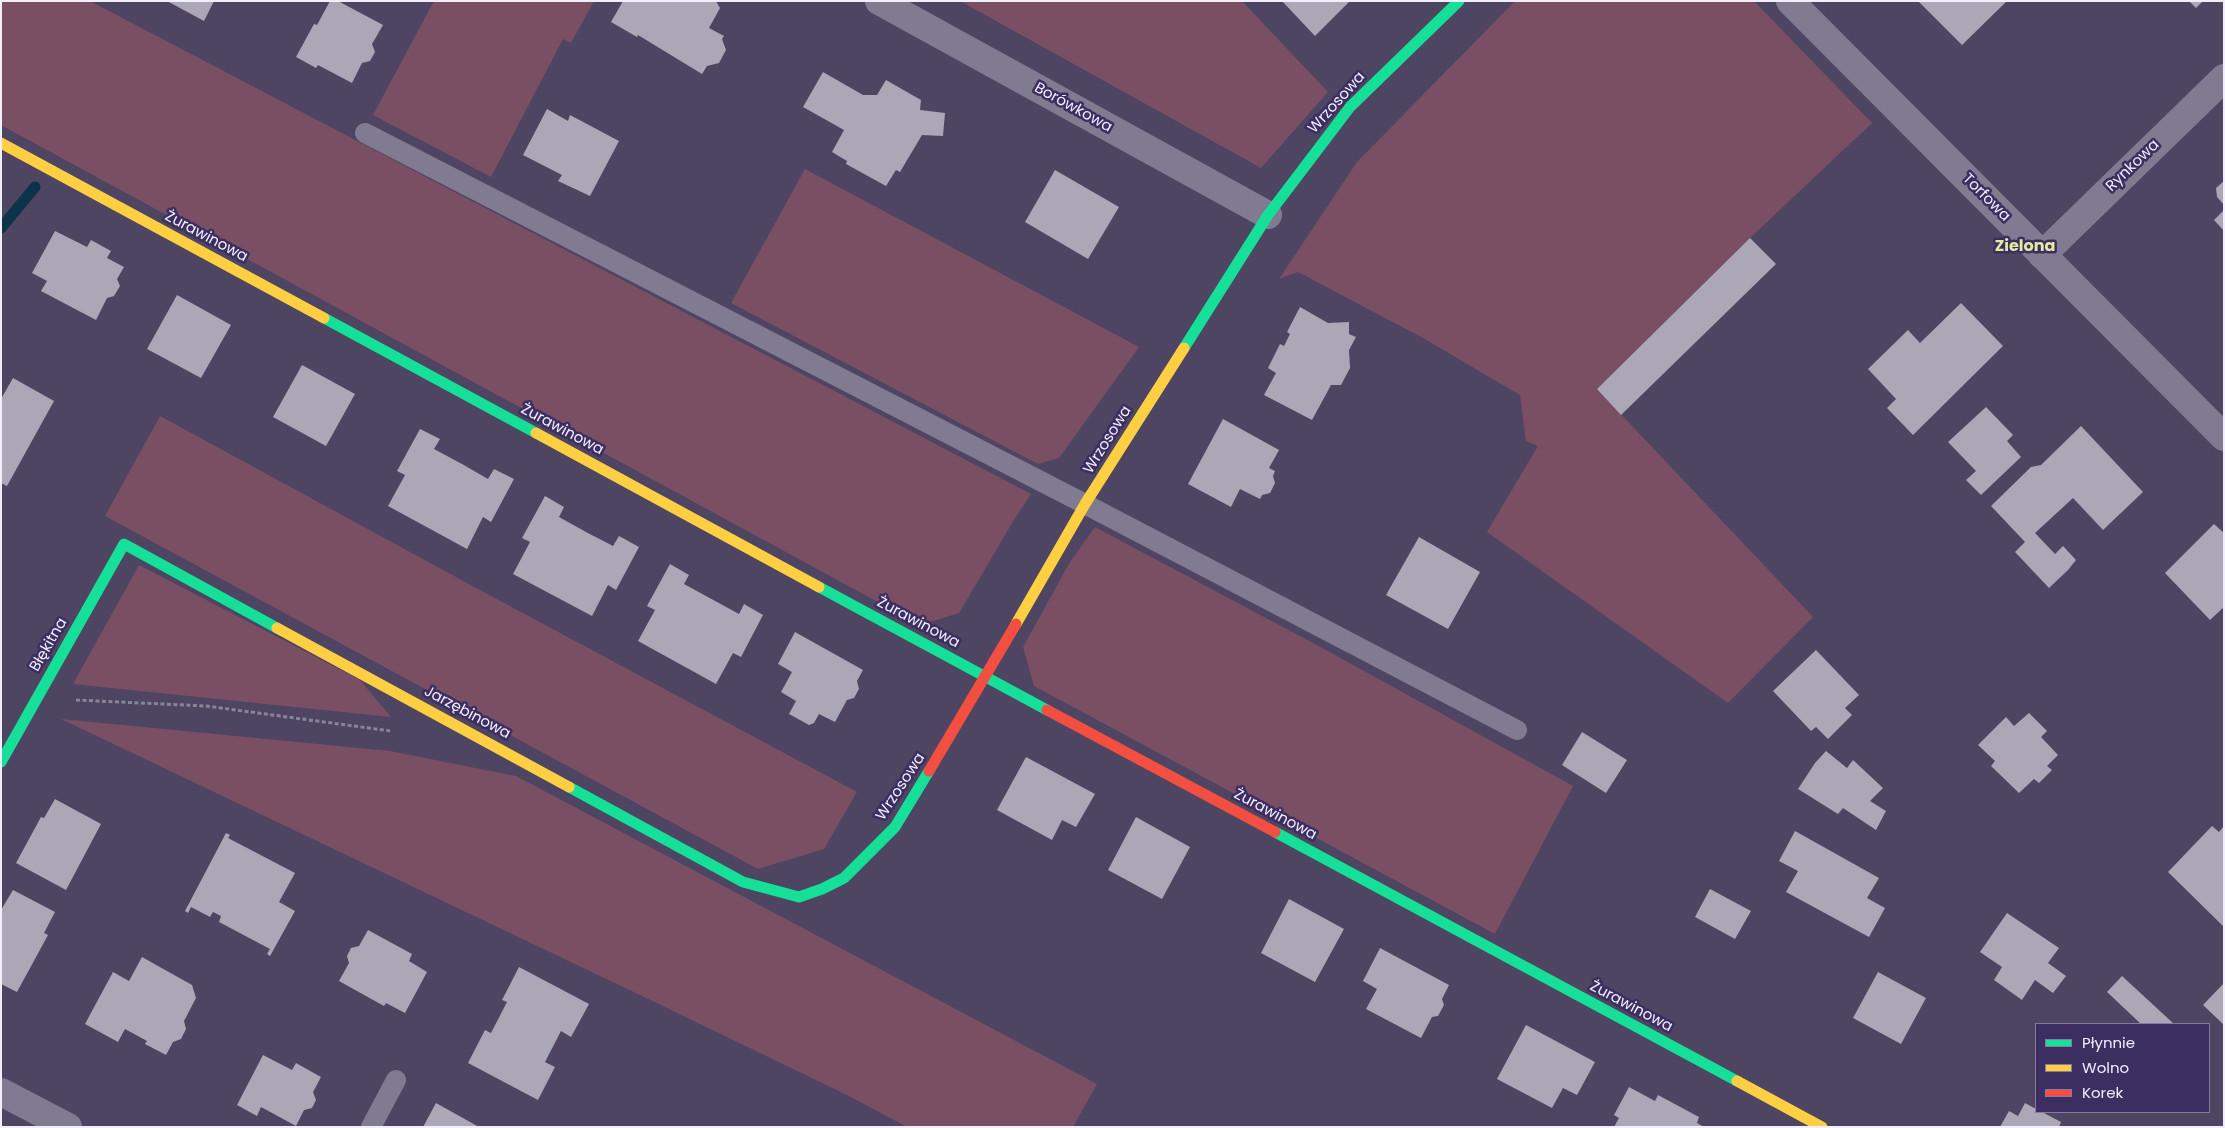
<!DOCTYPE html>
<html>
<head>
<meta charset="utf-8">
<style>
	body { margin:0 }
	#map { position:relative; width:2225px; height:1128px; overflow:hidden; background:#4d4562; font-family:Poppins,sans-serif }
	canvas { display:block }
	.frame { position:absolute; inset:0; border:2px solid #f1effc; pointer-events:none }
	.legend { position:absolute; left:2035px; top:1023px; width:175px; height:90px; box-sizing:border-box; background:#3d2e62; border:1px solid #857ba0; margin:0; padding:6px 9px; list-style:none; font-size:15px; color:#f1effc }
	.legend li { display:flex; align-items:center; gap:10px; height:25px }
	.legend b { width:25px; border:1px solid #857ba0 }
</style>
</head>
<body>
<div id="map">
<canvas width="2225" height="1128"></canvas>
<div class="frame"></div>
<ul class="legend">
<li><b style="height:6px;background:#16e098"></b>Płynnie</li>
<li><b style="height:6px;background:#ffcf43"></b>Wolno</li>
<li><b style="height:6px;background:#f24e42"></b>Korek</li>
</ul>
</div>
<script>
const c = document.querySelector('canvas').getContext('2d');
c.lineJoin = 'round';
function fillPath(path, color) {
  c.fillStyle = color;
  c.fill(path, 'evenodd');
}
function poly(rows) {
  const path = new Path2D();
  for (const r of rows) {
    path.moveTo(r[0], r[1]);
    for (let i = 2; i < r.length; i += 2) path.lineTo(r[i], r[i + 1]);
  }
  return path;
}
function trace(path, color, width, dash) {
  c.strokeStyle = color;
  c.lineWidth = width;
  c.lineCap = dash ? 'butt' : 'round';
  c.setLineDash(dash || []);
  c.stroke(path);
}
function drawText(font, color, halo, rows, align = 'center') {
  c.font = font + ' Poppins,sans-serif';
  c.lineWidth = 5;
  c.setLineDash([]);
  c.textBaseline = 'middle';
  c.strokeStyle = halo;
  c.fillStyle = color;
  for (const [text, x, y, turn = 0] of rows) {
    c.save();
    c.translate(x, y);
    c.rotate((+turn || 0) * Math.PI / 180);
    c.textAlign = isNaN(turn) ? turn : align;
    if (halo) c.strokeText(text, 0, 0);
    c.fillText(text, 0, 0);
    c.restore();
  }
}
const green = poly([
	[1,1,90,1,1031,494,1014,520,959,613,920,625,1,125],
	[434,1,594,1,571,43,563,39,491,177,373,115],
	[960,1,1242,1,1328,92,1261,168],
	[1515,1,1754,1,1872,123,1750,238,1597,389,1813,617,1728,703,1487,532,1538,446,1526,441,1520,395,1423,338,1298,272,1279,279,1357,162],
	[805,169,1139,347,1059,458,1038,464,731,303],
	[160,416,478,589,857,792,824,849,758,869,105,516],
	[1095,527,1326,650,1573,786,1495,934,1034,686,1023,647,1070,562],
	[139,565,360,680,391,717,73,684],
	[61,719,390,751,516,776,1097,1084,1073,1127,907,1127,849,1096,640,995]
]);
const stream = poly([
	[1,228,35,187]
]);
const building = poly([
	[167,1,214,1,204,21],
	[330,1,338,1,383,25,372,44,375,52,370,61,362,63,352,83,318,65,316,68,296,57,314,24,317,25],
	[623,1,716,1,720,8,709,28,724,36,722,39,726,50,719,63,707,66,702,74,638,35,637,37,611,22],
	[1282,1,1350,1,1315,36],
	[1918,1,2007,1,1962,45],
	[2189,1,2203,1,2196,8],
	[823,72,863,95,877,95,886,80,921,100,920,110,945,113,943,136,922,135,900,172,896,170,886,186,846,164,847,161,832,152,844,130,803,107],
	[547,109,568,121,570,115,619,141,590,196,558,181,562,175,523,155],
	[1055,170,1119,207,1088,259,1025,222],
	[2224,181,2224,205,2217,197,2216,188],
	[2224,210,2224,231,2214,220],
	[55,231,87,247,91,240,111,251,107,258,124,267,117,279,120,286,114,296,107,298,96,320,41,291,47,281,32,273],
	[1750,238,1776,264,1621,415,1597,389],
	[177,295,231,325,201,378,147,349],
	[1961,303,2003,346,1913,435,1887,408,1896,399,1868,369,1908,330,1920,343],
	[1300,307,1328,323,1349,322,1349,334,1356,337,1349,350,1350,368,1341,385,1331,385,1312,420,1264,395,1276,373,1268,368,1280,344,1284,346,1290,334,1287,332],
	[302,365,355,394,326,446,273,417],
	[13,378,54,401,7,486,1,483,1,399],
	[1986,407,2013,435,2007,441,2021,457,1981,495,1966,480,1976,471,1948,442],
	[1223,419,1279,450,1269,468,1275,471,1273,476,1275,483,1270,493,1262,495,1260,499,1240,489,1231,507,1188,484],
	[2081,426,2143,492,2103,530,2073,498,2035,533,2055,554,2063,546,2076,560,2068,570,2049,588,2015,552,2025,542,1991,506,2031,467,2041,465],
	[420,429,440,439,434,449,462,464,488,479,494,469,514,479,491,522,483,517,467,549,388,506,405,475,397,471],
	[545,496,564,507,559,517,586,532,613,546,619,536,639,547,616,590,608,585,592,616,513,574,530,542,522,538],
	[2214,524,2224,533,2224,607,2210,620,2165,573],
	[1419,537,1480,572,1448,629,1386,595],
	[670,564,689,575,684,584,739,614,744,604,763,615,741,657,733,653,716,684,638,641,655,610,647,606],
	[795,632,863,670,857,681,859,689,854,698,847,700,835,722,819,714,814,723,809,725,789,714,796,701,781,692,792,672,778,664],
	[1816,650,1859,695,1845,708,1852,715,1828,739,1816,727,1811,731,1773,691],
	[2029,713,2047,731,2041,737,2058,755,2047,766,2052,770,2039,783,2034,779,2019,793,1991,766,1995,761,1978,745,2006,717,2014,726],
	[1582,732,1627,760,1606,793,1562,765],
	[1826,751,1847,768,1853,760,1883,788,1870,801,1886,811,1876,830,1843,808,1838,814,1798,789,1815,763],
	[1026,757,1095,794,1076,827,1062,820,1052,840,997,810],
	[55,799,101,824,66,890,16,863,41,817,44,818],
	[1136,817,1190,847,1162,899,1108,870],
	[2212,826,2219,832,2224,826,2224,927,2168,872],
	[1795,831,1879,878,1867,898,1885,908,1869,937,1786,892,1798,871,1779,861],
	[226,833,230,835,228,838,295,873,279,902,295,911,270,956,267,954,270,949,219,922,221,916,213,912,210,917,191,907,188,913,185,911],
	[1710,889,1751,911,1735,939,1695,917],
	[13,890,55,912,44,933,48,935,17,992,1,984,1,910],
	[1289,899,1344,929,1315,982,1261,953],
	[2007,913,2059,948,2048,963,2066,976,2053,993,2035,980,2022,1000,1994,980,2002,967,1980,952],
	[368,930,412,954,409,961,427,972,405,1013,386,1003,384,1006,339,981,349,963,347,956,351,948,359,946],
	[1380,948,1449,985,1442,999,1444,1005,1438,1016,1432,1017,1421,1038,1366,1009,1377,989,1363,981],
	[142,957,192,985,196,998,184,1021,186,1029,181,1039,173,1042,166,1055,145,1044,147,1041,125,1029,118,1042,85,1024,113,972,129,981],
	[519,967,589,1004,571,1037,561,1031,545,1062,555,1067,538,1100,468,1063,485,1030,491,1033,507,1002,502,1000],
	[1878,972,1926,998,1901,1044,1853,1018],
	[2122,976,2174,1024,2141,1024,2107,992],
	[2224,983,2224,1025,2203,1005],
	[1526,1025,1595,1062,1577,1095,1563,1088,1552,1108,1497,1079],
	[263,1055,292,1070,296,1063,321,1077,313,1092,316,1100,312,1108,304,1110,296,1126,261,1107,257,1116,237,1105],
	[1629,1087,1655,1101,1658,1095,1699,1117,1697,1123,1704,1127,1614,1127,1619,1118,1614,1115],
	[436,1103,479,1127,423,1127],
	[2025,1103,2036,1109,2036,1112,2042,1112,2061,1122,2059,1127,2000,1127,2009,1111,2018,1116]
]);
const path = poly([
	[76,700,206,706,391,731]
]);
const lane = poly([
	[365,133,1085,504,1517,730],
	[371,1127,396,1080]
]);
const street = poly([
	[879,1,1268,215],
	[1790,1,2224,437],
	[2042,255,2224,78],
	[1,1092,68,1127]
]);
const fast = poly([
	[324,318,536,433],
	[1184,348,1268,215,1350,107,1459,1],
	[819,587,1047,710],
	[1,762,124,544,277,628],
	[569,787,743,882,799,897,822,889,844,878,895,827,929,771],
	[1275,832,1737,1081]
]);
const slow = poly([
	[1,143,324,318],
	[536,433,819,587],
	[1016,624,1085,504,1184,348],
	[277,628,569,787],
	[1737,1081,1822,1127]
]);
const jam = poly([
	[1047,710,1275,832],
	[929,771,1016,624]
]);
const streetNames = [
	["Wrzosowa",1337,103,-48],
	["Borówkowa",1073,108,29],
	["Rynkowa",2133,166,-44],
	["Torfowa",1986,198,45],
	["Żurawinowa",206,237,28],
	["Żurawinowa",562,430,28],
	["Wrzosowa",1108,440,-58],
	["Żurawinowa",918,623,28],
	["Błękitna",49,645,-60],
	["Jarzębinowa",467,713,28],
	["Wrzosowa",901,787,-57],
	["Żurawinowa",1275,815,28],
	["Żurawinowa",1631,1007,28]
];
const neighbourhoodNames = [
	["Zielona",2025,247]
];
fillPath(green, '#7a4f64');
trace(stream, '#0b3449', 11);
fillPath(building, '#aca7b6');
trace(path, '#898598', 3, [4, 2.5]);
trace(lane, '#807b90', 20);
trace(street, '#807b90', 28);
trace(fast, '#16e098', 11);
trace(slow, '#ffcf43', 11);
trace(jam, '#f24e42', 11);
drawText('15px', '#f1effc', '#3d2e62', streetNames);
drawText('bold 16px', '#e1ea9d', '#3d2e62', neighbourhoodNames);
</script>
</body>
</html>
